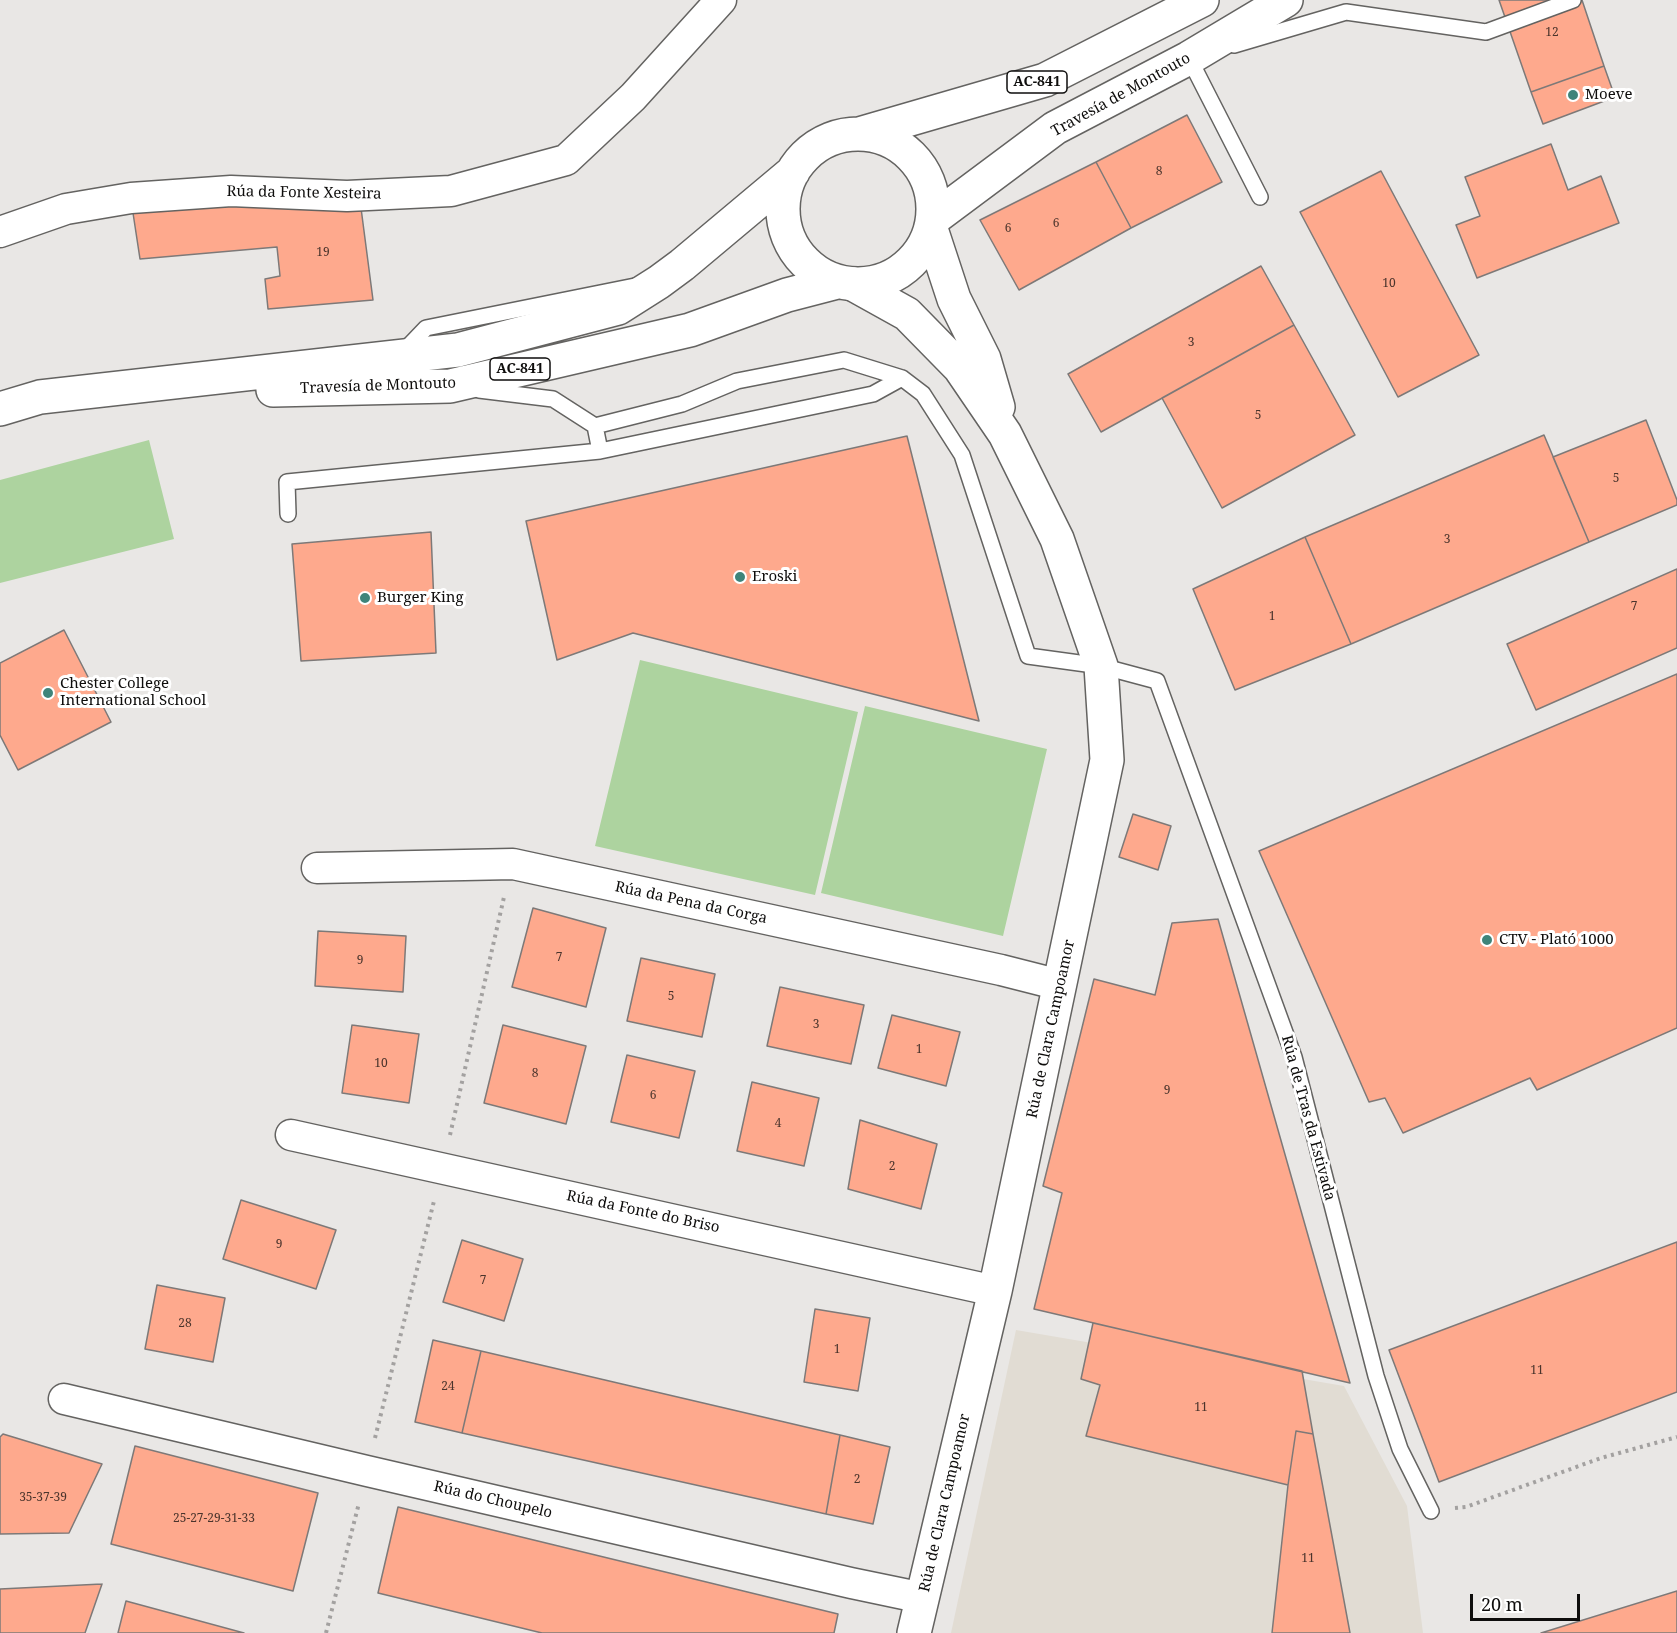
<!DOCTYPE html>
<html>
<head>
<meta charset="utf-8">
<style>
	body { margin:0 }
	#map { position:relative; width:1677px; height:1633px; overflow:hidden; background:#e9e7e5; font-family:"Noto Serif",serif }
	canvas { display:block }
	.scale { position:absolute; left:1470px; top:1594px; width:110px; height:27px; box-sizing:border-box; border:3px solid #0e0d0c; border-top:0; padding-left:8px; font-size:18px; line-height:21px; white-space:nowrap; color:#0e0d0c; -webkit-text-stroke:4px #fff; paint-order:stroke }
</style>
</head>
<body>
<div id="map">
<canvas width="1677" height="1633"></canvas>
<div class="scale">20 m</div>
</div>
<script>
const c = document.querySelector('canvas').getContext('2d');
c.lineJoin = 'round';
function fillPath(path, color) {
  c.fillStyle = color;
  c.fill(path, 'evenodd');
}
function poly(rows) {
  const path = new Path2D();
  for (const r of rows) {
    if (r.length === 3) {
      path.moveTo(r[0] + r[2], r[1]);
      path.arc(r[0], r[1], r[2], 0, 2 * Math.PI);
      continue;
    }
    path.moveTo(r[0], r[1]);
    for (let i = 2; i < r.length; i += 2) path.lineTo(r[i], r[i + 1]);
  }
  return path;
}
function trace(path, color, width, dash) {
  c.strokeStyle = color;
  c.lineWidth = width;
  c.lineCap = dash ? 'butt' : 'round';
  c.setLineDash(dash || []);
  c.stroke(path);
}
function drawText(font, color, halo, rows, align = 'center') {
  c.font = font + ' "Noto Serif",serif';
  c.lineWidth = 6;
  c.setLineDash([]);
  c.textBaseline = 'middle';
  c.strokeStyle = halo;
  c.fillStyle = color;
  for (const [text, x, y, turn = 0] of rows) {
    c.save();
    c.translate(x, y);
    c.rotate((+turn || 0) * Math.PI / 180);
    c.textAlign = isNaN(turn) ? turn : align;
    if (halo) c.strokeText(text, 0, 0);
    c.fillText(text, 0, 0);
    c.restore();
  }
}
const built = poly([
	[1016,1330,1344,1386,1407,1506,1423,1633,951,1633]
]);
const green = poly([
	[149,440,174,539,0,583,0,480],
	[640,660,858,712,815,895,595,846],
	[865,706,1047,749,1003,936,821,893]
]);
const building = poly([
	[1499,0,1582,0,1604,66,1531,92,1499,0],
	[1604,66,1615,97,1543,124,1531,92,1604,66],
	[1187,115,1222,182,1131,228,1096,162,1187,115],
	[1551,144,1568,190,1601,176,1619,223,1477,278,1456,225,1480,216,1465,177,1551,144],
	[1096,162,1131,228,1019,290,980,220,1096,162],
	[1381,171,1479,355,1398,397,1300,212,1381,171],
	[283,197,361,208,373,300,268,309,265,279,280,276,277,247,140,259,133,213,283,197],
	[1261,266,1294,325,1101,432,1068,374,1261,266],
	[1294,325,1355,435,1222,508,1162,398,1294,325],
	[1646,420,1677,500,1677,505,1589,542,1553,457,1646,420],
	[1544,435,1589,542,1351,644,1305,537,1544,435],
	[907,436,979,721,633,633,557,660,526,521,907,436],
	[431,532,436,653,301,661,292,544,431,532],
	[1305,537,1351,644,1235,690,1193,589,1305,537],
	[1677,569,1677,648,1536,710,1507,644,1677,569],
	[64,630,111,722,18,770,0,735,0,663,64,630],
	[1677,674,1677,1028,1537,1090,1530,1078,1403,1133,1385,1098,1369,1102,1259,851,1677,674],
	[1133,814,1171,826,1158,870,1119,857,1133,814],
	[533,908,606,928,586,1007,512,987,533,908],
	[1218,919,1350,1383,1034,1309,1062,1193,1043,1186,1094,979,1155,995,1172,923,1218,919],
	[318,931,406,936,403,992,315,986,318,931],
	[641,958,715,974,702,1037,627,1021,641,958],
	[780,987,864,1005,851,1064,767,1046,780,987],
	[892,1015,960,1032,946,1086,878,1068,892,1015],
	[352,1025,419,1034,409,1103,342,1093,352,1025],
	[503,1025,586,1046,566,1124,484,1103,503,1025],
	[627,1055,695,1071,679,1138,611,1122,627,1055],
	[752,1082,819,1098,804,1166,737,1151,752,1082],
	[860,1120,937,1144,921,1209,848,1189,860,1120],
	[241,1200,336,1230,316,1289,223,1259,241,1200],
	[462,1240,523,1259,504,1321,443,1302,462,1240],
	[1677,1242,1677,1392,1439,1482,1389,1350,1677,1242],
	[157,1285,225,1298,213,1362,145,1349,157,1285],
	[815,1309,870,1318,858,1391,804,1382,815,1309],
	[1093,1323,1302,1371,1313,1434,1296,1431,1288,1485,1086,1436,1100,1385,1081,1379,1093,1323],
	[433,1340,481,1351,462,1433,415,1422,433,1340],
	[481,1351,840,1435,826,1514,462,1433,481,1351],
	[1296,1431,1313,1434,1350,1633,1272,1633,1288,1485,1296,1431],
	[3,1434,102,1464,69,1533,0,1534,0,1437,3,1434],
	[840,1435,890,1447,873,1524,826,1514,840,1435],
	[135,1446,318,1493,293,1591,111,1544,135,1446],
	[398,1507,838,1614,834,1633,542,1633,378,1593,398,1507],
	[102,1584,85,1633,0,1633,0,1589,102,1584],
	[1677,1591,1677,1633,1541,1633,1677,1591],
	[126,1601,244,1633,118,1633,126,1601]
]);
const path = poly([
	[450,1135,504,897],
	[375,1438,434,1201],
	[1455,1508,1466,1507,1601,1458,1677,1437],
	[326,1633,359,1503]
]);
const service = poly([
	[1234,45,1346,12,1486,32,1573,0],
	[1191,57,1189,58,1260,197],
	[404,351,426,328,635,286],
	[479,390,553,399,595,426,600,451],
	[595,426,682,404,737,381,844,360,902,378,923,394,962,455,1028,656,1101,666,1157,681,1294,1057,1376,1376,1400,1449,1431,1511],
	[288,514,287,482,600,451,873,394,902,378]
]);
const minor = poly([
	[0,232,66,209,131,198,231,191,347,196,451,191,566,160,633,97,721,0],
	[317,868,513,864,1001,970,1060,985],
	[291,1135,995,1291],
	[64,1399,367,1471,851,1583,923,1598]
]);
const tertiary = poly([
	[931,229,954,299,984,359,998,407],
	[853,284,907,314,960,368,1005,434,1057,539,1101,666,1107,760,995,1291,914,1633]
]);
const primary = poly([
	[859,134,1045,80,1202,0],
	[858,209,75],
	[933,219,1055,128,1189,58,1286,0],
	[273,390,450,386,690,330,787,295,837,282],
	[0,409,40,397,458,350,618,308,659,282,682,265,793,172]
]);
const markers = [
	[1573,95,6,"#3f847a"],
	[740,577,6,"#3f847a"],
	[365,598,6,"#3f847a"],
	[48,693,6,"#3f847a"],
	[1487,940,6,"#3f847a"]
];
const numberNames = [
	["12",1552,33],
	["8",1159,172],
	["6",1056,224],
	["6",1008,229],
	["19",323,253],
	["10",1389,284],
	["3",1191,343],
	["5",1258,416],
	["5",1616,479],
	["3",1447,540],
	["7",1634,607],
	["1",1272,617],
	["7",559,958],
	["9",360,961],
	["5",671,997],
	["3",816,1025],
	["1",919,1050],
	["10",381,1064],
	["8",535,1074],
	["9",1167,1091],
	["6",653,1096],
	["4",778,1124],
	["2",892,1167],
	["9",279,1245],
	["7",483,1281],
	["28",185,1324],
	["1",837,1350],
	["11",1537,1371],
	["24",448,1387],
	["11",1201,1408],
	["2",857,1480],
	["35-37-39",43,1498],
	["25-27-29-31-33",214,1519],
	["11",1308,1559]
];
const shields = [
	[1037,82,60],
	[520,369,60]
];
const shieldNames = [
	["AC-841",1037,82],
	["AC-841",520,369]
];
const streetNames = [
	["Travesía de Montouto",1121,95,-29],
	["Rúa da Fonte Xesteira",304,193,1],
	["Travesía de Montouto",378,386,-2],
	["Rúa da Pena da Corga",691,903,12],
	["Rúa de Clara Campoamor",1051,1029,-78],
	["Rúa de Tras da Estivada",1308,1118,75],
	["Rúa da Fonte do Briso",643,1212,12],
	["Rúa do Choupelo",493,1500,13],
	["Rúa de Clara Campoamor",945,1503,-77]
];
const poiNames = [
	["Moeve",1585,95],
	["Eroski",752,577],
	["Burger King",377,598],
	["Chester College",60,684],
	["International School",60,701],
	["CTV - Plató 1000",1499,940]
];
fillPath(built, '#e1dcd3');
fillPath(green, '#add39f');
fillPath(building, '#fea98d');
trace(building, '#7d7978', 1.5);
trace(service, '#646361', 18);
trace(minor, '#646361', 33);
trace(tertiary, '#646361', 36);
trace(primary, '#646361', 36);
trace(path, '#a3a1a0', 4, [3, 4.5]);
trace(service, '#fff', 15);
trace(minor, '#fff', 30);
trace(tertiary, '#fff', 33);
trace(primary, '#fff', 33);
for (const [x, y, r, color] of markers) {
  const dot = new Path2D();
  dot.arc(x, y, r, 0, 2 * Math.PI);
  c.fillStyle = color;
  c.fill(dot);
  trace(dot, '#fff', 2);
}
drawText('12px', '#4a342c', null, numberNames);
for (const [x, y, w] of shields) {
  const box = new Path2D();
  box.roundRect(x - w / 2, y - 11, w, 22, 4.5);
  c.fillStyle = '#fff';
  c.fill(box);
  trace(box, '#0e0d0c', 1.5);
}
drawText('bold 14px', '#0e0d0c', null, shieldNames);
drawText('15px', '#0e0d0c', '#fff', streetNames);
drawText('15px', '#0e0d0c', '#fff', poiNames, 'left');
</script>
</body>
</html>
